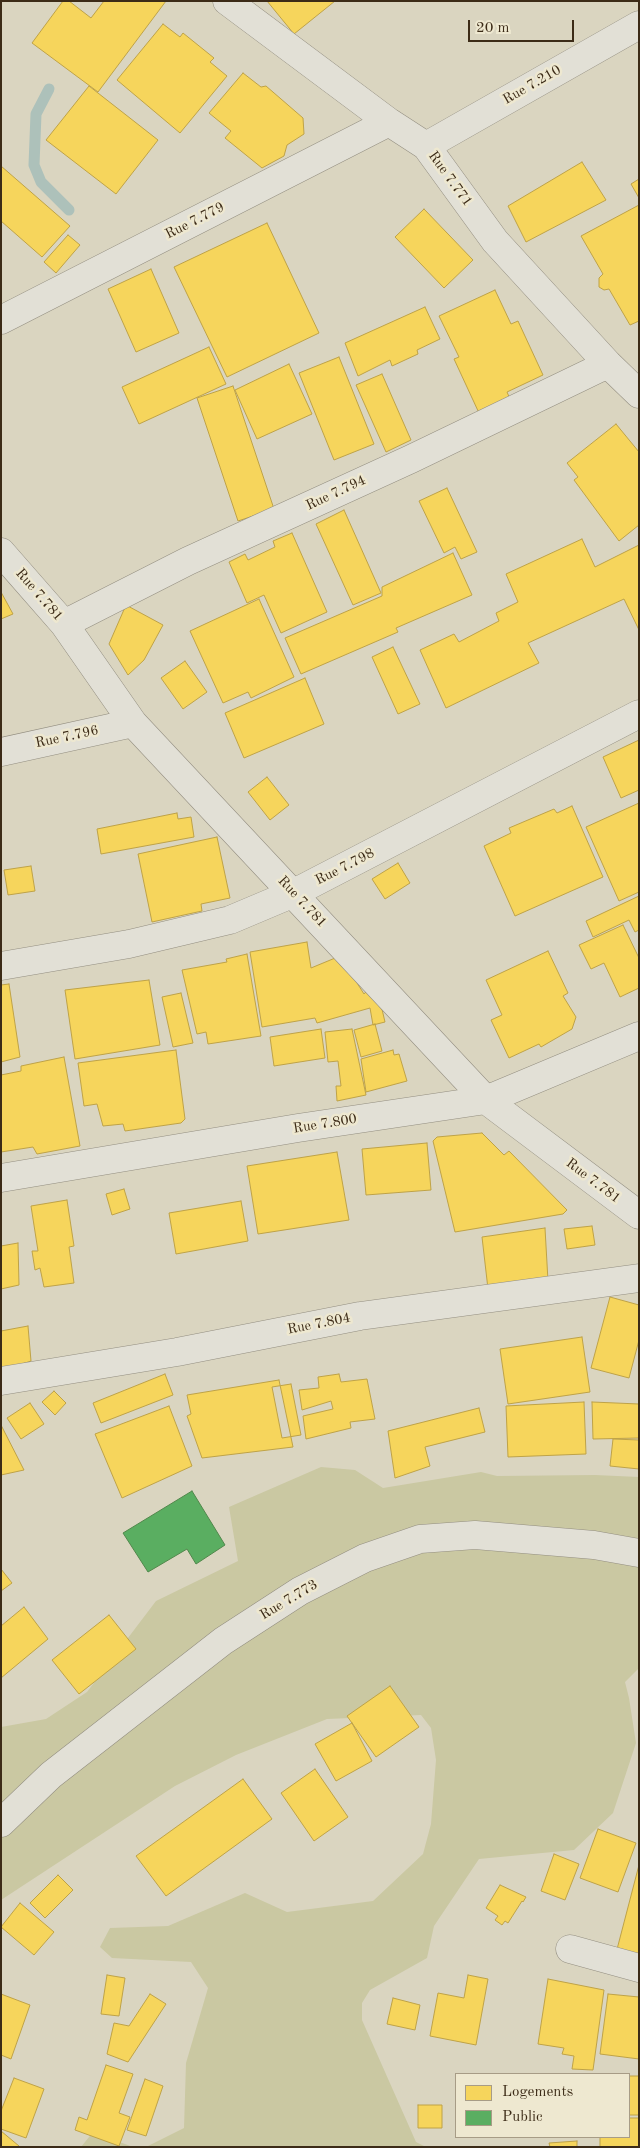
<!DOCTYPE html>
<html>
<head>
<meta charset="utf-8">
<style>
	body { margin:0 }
	#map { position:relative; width:640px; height:2148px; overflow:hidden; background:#dad5c0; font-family:"Old Standard TT",serif }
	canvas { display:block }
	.frame { position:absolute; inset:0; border:2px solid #3c2b17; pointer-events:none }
	.legend { position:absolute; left:455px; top:2073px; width:175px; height:65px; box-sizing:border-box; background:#eee8d0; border:1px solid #a79c86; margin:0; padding:6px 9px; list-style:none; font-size:15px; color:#3c2b17 }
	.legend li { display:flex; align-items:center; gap:10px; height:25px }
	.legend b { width:25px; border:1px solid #a79c86 }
	.scale { position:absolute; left:468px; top:20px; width:106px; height:22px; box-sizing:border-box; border:2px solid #3c2b17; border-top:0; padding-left:6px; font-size:15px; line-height:18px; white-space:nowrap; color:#3c2b17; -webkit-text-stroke:4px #eee8d0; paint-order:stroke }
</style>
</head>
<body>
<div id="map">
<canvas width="640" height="2148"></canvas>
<div class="frame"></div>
<ul class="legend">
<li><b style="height:14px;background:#f6d55c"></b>Logements</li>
<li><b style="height:14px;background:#5aae61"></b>Public</li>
</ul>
<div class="scale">20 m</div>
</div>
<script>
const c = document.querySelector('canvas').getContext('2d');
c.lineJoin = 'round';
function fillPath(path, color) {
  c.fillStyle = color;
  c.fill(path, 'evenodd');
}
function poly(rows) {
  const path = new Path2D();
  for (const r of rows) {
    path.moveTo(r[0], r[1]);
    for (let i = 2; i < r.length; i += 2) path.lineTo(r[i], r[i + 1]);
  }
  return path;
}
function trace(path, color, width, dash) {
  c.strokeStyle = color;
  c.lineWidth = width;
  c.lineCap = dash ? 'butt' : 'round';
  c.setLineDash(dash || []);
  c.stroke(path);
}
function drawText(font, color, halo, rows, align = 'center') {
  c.font = font + ' "Old Standard TT",serif';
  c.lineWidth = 5;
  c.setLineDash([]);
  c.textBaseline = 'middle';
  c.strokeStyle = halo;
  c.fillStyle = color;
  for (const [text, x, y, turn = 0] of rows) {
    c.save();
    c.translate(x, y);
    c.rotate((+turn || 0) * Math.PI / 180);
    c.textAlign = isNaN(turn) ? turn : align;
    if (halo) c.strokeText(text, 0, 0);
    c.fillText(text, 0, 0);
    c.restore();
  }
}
const green = poly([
	[321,1467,355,1470,383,1488,481,1472,497,1476,595,1475,639,1477,639,1668,625,1682,629,1698,636,1743,613,1813,574,1850,479,1859,434,1926,427,1958,370,1990,362,2003,362,2020,416,2142,426,2147,146,2147,184,2128,186,2063,208,1988,191,1962,112,1958,100,1947,110,1928,168,1926,245,1893,287,1912,373,1901,423,1854,431,1824,436,1760,431,1728,421,1715,327,1719,236,1755,175,1786,1,1900,1,1727,46,1719,87,1692,156,1601,238,1561,229,1507],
	[93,2132,133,2147,81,2147]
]);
const homes = poly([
	[63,1,69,1,91,18,104,1,166,1,98,92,32,43,63,1],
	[267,1,335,1,294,34,267,1],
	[163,24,180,37,183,33,214,58,210,62,227,76,180,133,117,80,163,24],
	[243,73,261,87,266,86,303,118,304,134,287,145,284,156,262,168,225,138,231,131,209,113,243,73],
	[89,86,158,140,116,194,46,140,89,86],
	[582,162,606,200,526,242,508,206,582,162],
	[1,166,70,226,42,257,1,221,1,166],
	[639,179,639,198,631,184,639,179],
	[639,205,639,321,630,325,609,289,604,290,599,287,599,278,603,274,581,236,639,205],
	[424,209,473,260,444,288,395,237,424,209],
	[267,223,319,333,227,377,174,267,267,223],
	[68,235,80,245,56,273,44,262,68,235],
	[151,269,179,333,136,352,108,289,151,269],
	[495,290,511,324,518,321,543,375,507,392,510,399,479,413,454,359,459,357,439,316,495,290],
	[425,307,440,339,417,350,418,354,392,366,390,360,358,376,345,343,425,307],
	[209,347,226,384,139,424,122,387,209,347],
	[339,357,374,444,334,460,299,373,339,357],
	[289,364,312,414,257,439,235,390,289,364],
	[382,374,411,440,386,452,356,385,382,374],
	[233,386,274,509,238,521,197,398,233,386],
	[616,424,639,452,639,525,619,541,574,480,578,477,567,463,616,424],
	[447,488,477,552,461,559,455,547,444,553,419,501,447,488],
	[344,510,381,593,353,605,316,524,344,510],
	[292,533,327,612,281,633,264,595,247,603,229,562,245,554,248,560,275,547,273,541,292,533],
	[582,539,595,567,639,545,639,630,624,599,528,643,539,663,446,708,420,650,454,634,459,642,499,621,496,613,518,602,506,574,582,539],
	[453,553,472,595,396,628,398,632,301,674,285,638,382,596,382,587,453,553],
	[1,592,13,614,1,619,1,592],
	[259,599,294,677,251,698,248,692,223,703,190,631,259,599],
	[126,605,163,625,144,660,128,675,109,644,126,605],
	[393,647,420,704,398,714,372,657,393,647],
	[185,661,207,692,183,709,161,678,185,661],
	[305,678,324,724,244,758,225,713,305,678],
	[639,740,639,790,621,798,603,757,639,740],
	[267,777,289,805,270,820,248,792,267,777],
	[639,803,639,892,619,901,586,827,639,803],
	[572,806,603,877,515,916,484,846,511,833,509,828,554,809,557,813,572,806],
	[177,813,178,819,191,817,194,837,101,854,97,829,177,813],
	[217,837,230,898,201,904,202,911,152,922,138,854,217,837],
	[398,863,410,883,385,899,372,879,398,863],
	[31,866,35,891,8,895,4,870,31,866],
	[639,896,639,930,635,932,629,920,593,937,586,921,639,896],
	[623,925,639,958,639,988,620,997,604,963,591,969,579,945,623,925],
	[307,942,311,968,340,956,364,994,372,985,381,1005,385,1022,373,1025,370,1008,317,1023,315,1018,262,1027,250,952,307,942],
	[548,951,568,993,563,996,576,1017,572,1029,541,1047,539,1044,509,1058,491,1020,502,1015,486,980,548,951],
	[247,954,261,1036,208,1044,206,1032,197,1034,182,970,227,962,226,959,247,954],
	[149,980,160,1045,75,1059,65,990,149,980],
	[9,984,20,1057,1,1062,1,985,9,984],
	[181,993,193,1043,173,1047,162,997,181,993],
	[375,1024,382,1051,361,1057,354,1030,375,1024],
	[321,1029,325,1058,274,1066,270,1037,321,1029],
	[352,1029,366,1095,337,1101,336,1086,341,1086,338,1061,328,1062,325,1032,352,1029],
	[176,1050,185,1119,181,1123,125,1131,123,1124,103,1126,97,1104,84,1106,78,1063,176,1050],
	[393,1050,394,1055,399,1054,407,1081,366,1092,361,1059,393,1050],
	[64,1057,80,1146,37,1154,33,1147,1,1152,1,1075,21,1071,21,1066,64,1057],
	[482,1133,504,1155,509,1151,567,1210,563,1214,455,1232,433,1141,437,1137,482,1133],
	[427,1143,431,1190,366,1195,362,1149,427,1143],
	[337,1152,349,1220,258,1234,247,1166,337,1152],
	[124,1189,130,1209,112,1215,106,1194,124,1189],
	[67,1200,74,1246,69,1247,74,1283,44,1287,40,1268,35,1270,32,1251,38,1251,31,1206,67,1200],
	[241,1201,248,1241,176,1254,169,1213,241,1201],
	[592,1226,595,1245,567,1249,564,1229,592,1226],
	[545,1228,548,1281,488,1289,482,1237,545,1228],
	[18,1243,19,1285,1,1289,1,1246,18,1243],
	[610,1297,639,1305,639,1340,629,1378,591,1368,610,1297],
	[28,1326,31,1361,1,1371,1,1331,28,1326],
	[582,1337,590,1392,508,1404,500,1349,582,1337],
	[165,1374,173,1395,101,1423,93,1403,165,1374],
	[339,1374,341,1382,367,1379,375,1419,350,1422,351,1428,306,1439,303,1416,333,1409,331,1401,302,1410,299,1390,319,1388,318,1377,339,1374],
	[279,1380,293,1447,202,1458,187,1416,191,1414,187,1395,279,1380],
	[291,1384,301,1435,282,1438,272,1387,291,1384],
	[54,1391,66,1403,55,1415,42,1402,54,1391],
	[584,1402,586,1454,508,1457,506,1406,584,1402],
	[592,1402,639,1404,639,1438,593,1439,592,1402],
	[30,1403,44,1424,21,1439,7,1418,30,1403],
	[169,1406,192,1466,122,1498,95,1434,169,1406],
	[479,1408,485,1432,425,1447,430,1466,395,1478,388,1431,479,1408],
	[1,1425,24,1470,1,1475,1,1425],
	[613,1439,639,1440,639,1469,610,1466,613,1439],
	[1,1569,12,1583,1,1591,1,1569],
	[24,1607,48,1639,1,1678,1,1626,24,1607],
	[109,1615,136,1649,79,1694,52,1660,109,1615],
	[390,1686,419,1727,376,1757,347,1716,390,1686],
	[352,1723,372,1761,336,1781,315,1744,352,1723],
	[315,1769,348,1817,314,1841,281,1793,315,1769],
	[243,1779,272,1819,166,1896,136,1856,243,1779],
	[598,1829,636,1843,618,1892,580,1878,598,1829],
	[554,1854,579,1864,565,1900,541,1891,554,1854],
	[639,1865,639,1962,615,1957,639,1865],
	[58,1875,73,1890,45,1918,30,1903,58,1875],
	[500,1885,526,1897,523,1902,522,1901,508,1923,505,1921,502,1925,495,1920,498,1916,486,1908,500,1885],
	[20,1903,54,1932,34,1955,1,1927,20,1903],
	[107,1975,125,1978,119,2016,101,2014,107,1975],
	[468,1975,488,1979,476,2045,430,2036,438,1993,464,1998,468,1975],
	[548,1979,604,1990,593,2070,572,2069,574,2056,562,2054,564,2048,538,2044,548,1979],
	[1,1994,30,2005,11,2059,1,2055,1,1994],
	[150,1994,166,2004,128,2062,107,2054,114,2023,129,2026,150,1994],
	[608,1994,639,1997,639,2059,600,2054,608,1994],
	[393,1998,420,2005,415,2030,387,2024,393,1998],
	[106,2065,133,2074,119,2113,130,2117,119,2146,75,2130,79,2117,87,2120,106,2065],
	[629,2076,639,2076,639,2115,629,2115,629,2076],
	[14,2078,44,2089,26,2138,1,2129,1,2111,14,2078],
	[145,2079,163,2086,146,2136,127,2130,145,2079],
	[418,2105,442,2105,442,2128,418,2128,418,2105],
	[629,2118,639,2118,639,2147,600,2147,600,2137,629,2137,629,2118],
	[1,2131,19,2146,18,2147,1,2147,1,2131],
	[577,2141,577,2147,550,2147,549,2143,577,2141]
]);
const public = poly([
	[192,1491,225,1545,196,1564,187,1549,148,1572,123,1533,192,1491]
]);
const stream = poly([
	[49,89,36,114,34,165,41,182,69,210]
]);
const minor = poly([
	[227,1,389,122,426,146,495,241,608,364,639,394],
	[426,146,639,25],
	[1,320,389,122],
	[1,552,64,624,133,723,486,1100,639,1215],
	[64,624,188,561,411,459,608,364],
	[1,752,133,723],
	[1,966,129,944,230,920,294,893,639,714],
	[1,1178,298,1128,486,1100,639,1036],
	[1,1381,177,1352,360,1316,639,1278],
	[1,1823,51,1775,223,1641,300,1591,365,1558,420,1539,475,1535,594,1545,639,1553],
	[570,1949,639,1968]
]);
const streetNames = [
	["Rue 7.210",532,85,-30],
	["Rue 7.771",450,179,54],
	["Rue 7.779",195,221,-27],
	["Rue 7.794",336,493,-25],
	["Rue 7.781",39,595,49],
	["Rue 7.796",67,737,-12],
	["Rue 7.798",345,867,-27],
	["Rue 7.781",302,902,47],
	["Rue 7.800",325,1124,-9],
	["Rue 7.781",593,1181,37],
	["Rue 7.804",319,1324,-11],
	["Rue 7.773",289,1600,-31]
];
fillPath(green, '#cac8a2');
fillPath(homes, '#f6d55c');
trace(homes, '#bea247', 1);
fillPath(public, '#5aae61');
trace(public, '#51874b', 1);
trace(stream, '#adc1ba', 11);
trace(minor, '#938e80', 29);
trace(minor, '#e2e0d6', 28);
drawText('14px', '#3c2b17', '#eee8d0', streetNames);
</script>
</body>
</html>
